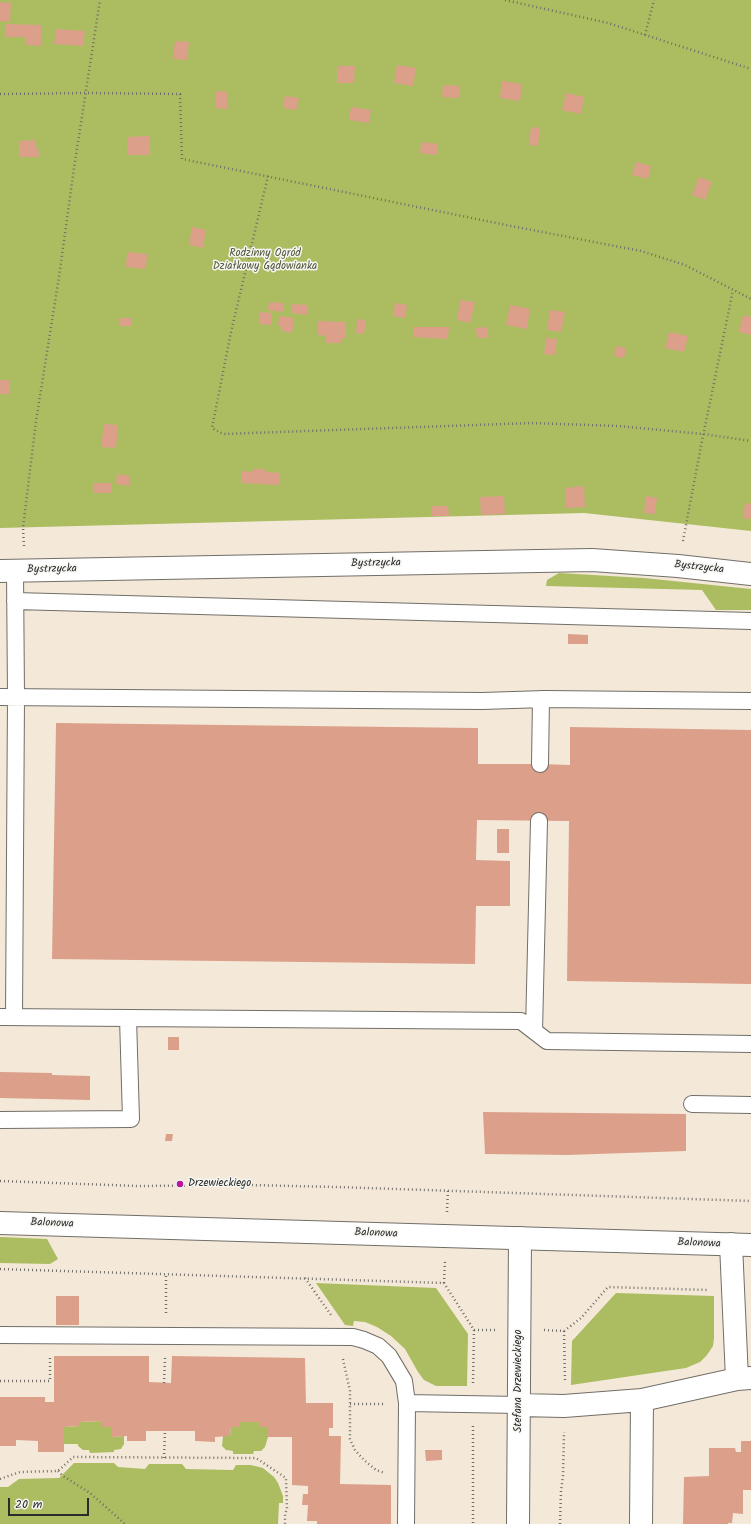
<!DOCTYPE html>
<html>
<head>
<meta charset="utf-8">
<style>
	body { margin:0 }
	#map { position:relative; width:751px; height:1524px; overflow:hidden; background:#f4e9d8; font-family:Kalam,sans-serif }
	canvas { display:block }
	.scale { position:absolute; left:8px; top:1498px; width:81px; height:18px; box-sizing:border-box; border:2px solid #2b2b2b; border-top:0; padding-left:5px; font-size:12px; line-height:14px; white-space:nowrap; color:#2b2b2b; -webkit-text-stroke:3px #f6f6f2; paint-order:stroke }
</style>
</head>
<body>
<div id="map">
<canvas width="751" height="1524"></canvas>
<div class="scale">20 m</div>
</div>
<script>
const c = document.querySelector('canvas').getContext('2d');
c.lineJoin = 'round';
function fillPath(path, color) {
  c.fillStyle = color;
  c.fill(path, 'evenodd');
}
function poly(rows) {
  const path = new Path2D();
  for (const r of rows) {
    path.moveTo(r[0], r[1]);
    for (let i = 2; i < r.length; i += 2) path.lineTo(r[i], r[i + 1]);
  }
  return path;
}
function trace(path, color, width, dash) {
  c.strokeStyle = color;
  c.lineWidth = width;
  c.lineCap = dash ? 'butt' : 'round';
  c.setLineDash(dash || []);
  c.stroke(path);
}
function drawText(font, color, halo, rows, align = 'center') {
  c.font = font + ' Kalam,sans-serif';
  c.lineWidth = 3;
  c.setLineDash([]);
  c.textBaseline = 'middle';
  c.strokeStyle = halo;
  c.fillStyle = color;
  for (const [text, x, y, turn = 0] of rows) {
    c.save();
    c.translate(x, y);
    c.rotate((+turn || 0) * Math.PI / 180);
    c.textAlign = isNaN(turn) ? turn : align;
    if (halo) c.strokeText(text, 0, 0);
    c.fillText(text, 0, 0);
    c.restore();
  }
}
const green = poly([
	[0,0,751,0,751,531,584,513,0,528],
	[559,573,644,578,751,589,751,610,716,610,702,590,546,586,547,580],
	[0,1237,47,1239,58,1259,50,1264,0,1263],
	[316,1283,436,1288,468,1334,467,1386,436,1386,424,1380,418,1372,405,1349,391,1336,377,1327,365,1322,354,1321,353,1326,345,1325],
	[616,1293,714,1296,714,1338,713,1346,707,1355,700,1362,686,1368,571,1385,572,1341],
	[102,1421,112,1427,112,1437,124,1436,124,1444,121,1449,114,1450,114,1452,90,1453,89,1450,83,1450,78,1446,78,1444,64,1444,64,1427,79,1426,79,1422],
	[240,1422,259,1422,259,1427,268,1427,268,1437,265,1447,261,1451,254,1451,253,1454,233,1454,233,1451,226,1450,222,1446,223,1436,230,1436,231,1427,240,1427],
	[74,1463,114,1463,118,1467,145,1469,149,1464,182,1464,186,1469,233,1470,236,1465,251,1465,263,1468,274,1477,278,1483,283,1496,283,1503,279,1503,278,1524,0,1524,0,1487,8,1487,19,1479,59,1478]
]);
const building = poly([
	[0,2,11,3,10,22,0,21],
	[6,24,41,25,41,46,26,45,26,37,5,37],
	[56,29,85,31,83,46,54,44],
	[175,41,189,42,187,60,173,59],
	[397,65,416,68,413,86,394,83],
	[337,66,355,66,354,83,337,83],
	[502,81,522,84,520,101,500,98],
	[443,85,460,86,459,98,442,97],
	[216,91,227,92,227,109,215,108],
	[566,93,584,97,581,114,562,110],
	[285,96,299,98,297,110,283,108],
	[351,107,371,110,369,123,349,120],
	[531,127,540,128,538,146,529,145],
	[150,136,150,155,127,155,127,137],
	[35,140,35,147,38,147,39,157,19,157,19,141],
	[421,142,438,144,437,155,420,153],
	[636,162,651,166,648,179,632,175],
	[699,177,712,182,705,200,692,195],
	[192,227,206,230,203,248,189,245],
	[127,252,147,254,146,269,126,267],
	[460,300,475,302,470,323,457,320],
	[269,302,284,303,283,312,268,310],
	[395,303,407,305,405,318,393,316],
	[292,304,308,305,307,315,291,313],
	[510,305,530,309,527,329,506,325],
	[550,310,565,312,561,332,547,330],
	[260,312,272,313,271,325,259,324],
	[743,315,751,317,751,335,739,332],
	[279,316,294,318,292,333,282,331,282,326,278,326],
	[119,318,132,318,132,326,119,326],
	[357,319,366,320,364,334,356,333],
	[318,321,346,322,346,339,342,338,342,343,326,343,326,336,318,335],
	[414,327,449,327,448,339,413,337],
	[488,327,488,338,477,338,476,328],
	[669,332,688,336,684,352,665,348],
	[546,338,557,339,555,355,544,354],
	[616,346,626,348,624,358,614,356],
	[0,380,10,380,10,394,0,394],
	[104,424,118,425,116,448,101,447],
	[253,469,266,469,266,472,280,473,279,485,242,483,242,471,252,472],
	[117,474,130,476,129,486,116,484],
	[93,483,112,483,112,493,93,493],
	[584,486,585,507,566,508,565,488],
	[504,496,505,514,481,515,480,497],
	[646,496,657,498,655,514,644,513],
	[745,503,751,504,751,519,743,518],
	[431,506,448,506,449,516,431,516],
	[568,634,588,635,588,644,568,644],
	[56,723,478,728,478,764,540,764,570,765,570,727,751,730,751,984,567,981,569,821,477,820,476,860,510,861,510,906,476,906,475,964,52,959],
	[497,829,509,829,509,853,497,853],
	[168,1037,179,1037,179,1050,168,1050],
	[0,1072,52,1073,52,1075,90,1076,90,1100,0,1098],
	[483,1112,686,1114,686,1151,567,1155,485,1154],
	[166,1134,173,1134,172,1141,165,1141],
	[56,1296,79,1296,79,1325,56,1325],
	[54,1356,149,1356,149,1382,171,1383,172,1356,305,1358,306,1403,333,1403,333,1428,329,1428,329,1436,341,1436,340,1484,391,1485,391,1524,317,1524,317,1521,307,1521,308,1505,302,1505,303,1494,308,1494,308,1486,292,1485,292,1437,268,1437,268,1427,259,1427,259,1422,240,1422,240,1427,231,1427,230,1436,215,1437,215,1442,195,1441,195,1431,146,1431,146,1441,127,1441,127,1436,112,1437,112,1427,102,1427,102,1421,79,1422,79,1426,64,1427,64,1452,38,1452,38,1441,16,1440,16,1446,0,1446,0,1397,45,1397,45,1402,54,1402],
	[741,1441,751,1441,751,1490,743,1490,743,1514,733,1513,732,1523,728,1523,728,1524,683,1524,684,1477,709,1476,709,1448,735,1448,736,1452,741,1452],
	[425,1450,442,1450,442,1460,426,1461]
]);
const path = poly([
	[505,0,608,23,751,69],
	[645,35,654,0],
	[0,94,86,93,180,94,182,159,501,224,641,251,685,265,751,299],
	[268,176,231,332,212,428,223,434,532,423,618,426,703,434,751,441],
	[683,541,701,446,733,290],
	[24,546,23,528,36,421,59,277,74,168,100,0],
	[0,1181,138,1186,250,1185,337,1187,751,1201],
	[447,1212,448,1190],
	[0,1269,444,1283,474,1330,495,1330],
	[305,1278,331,1315],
	[444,1283,445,1261],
	[166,1313,166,1274],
	[544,1330,564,1331,581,1318,608,1287,709,1290],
	[564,1331,565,1381],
	[343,1359,350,1391,350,1439,355,1450,364,1460,376,1470,385,1473],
	[0,1381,50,1381,50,1356],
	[164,1383,165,1358],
	[473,1383,474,1330],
	[350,1404,386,1404],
	[473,1426,473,1524],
	[164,1458,165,1431],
	[58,1471,63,1476,90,1493,125,1524],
	[0,1479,20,1472,58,1471,73,1457,256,1458,286,1478,287,1509,285,1514,285,1524],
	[560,1524,561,1491,563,1476,564,1432]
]);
const service = poly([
	[15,601,751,621],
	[0,697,482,701,545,699,751,701],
	[540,764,541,699],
	[0,1017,521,1021,547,1041,751,1044],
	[14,1017,16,697,15,571],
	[534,1031,539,821],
	[692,1104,751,1105],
	[0,1120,131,1119,128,1018],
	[0,1335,353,1337,364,1340,378,1346,389,1356,404,1381,407,1403,519,1405],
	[406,1524,407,1403]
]);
const minor = poly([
	[731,1244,737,1379],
	[642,1400,737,1379,751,1378],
	[519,1405,564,1406,642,1400,641,1524],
	[518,1524,520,1238]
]);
const tertiary = poly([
	[0,571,592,560,678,566,751,574],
	[0,1223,751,1245]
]);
const markers = [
	[180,1184,4,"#b5179e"]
];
const parkNames = [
	["Rodzinny Ogród",265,254],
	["Działkowy Gądowianka",265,267]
];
const streetNames = [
	["Bystrzycka",376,564,-1],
	["Bystrzycka",699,568,6],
	["Bystrzycka",52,570,-1],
	["Balonowa",52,1224,2],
	["Balonowa",376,1234,2],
	["Balonowa",699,1244,2],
	["Stefana Drzewieckiego",519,1381,-90]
];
const poiNames = [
	["Drzewieckiego",188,1184]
];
fillPath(green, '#abbd60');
fillPath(building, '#db9f8a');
trace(service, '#716e68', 18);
trace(minor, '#716e68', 24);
trace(tertiary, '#716e68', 24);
trace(path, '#716e68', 2.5, [1, 3]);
trace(service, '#fff', 16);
trace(minor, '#fff', 22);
trace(tertiary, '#fff', 22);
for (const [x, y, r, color] of markers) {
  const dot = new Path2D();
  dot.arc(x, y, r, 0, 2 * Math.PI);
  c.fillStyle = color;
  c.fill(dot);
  trace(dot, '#f6f6f2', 1.5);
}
drawText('11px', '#51573b', '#f6f6f2', parkNames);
drawText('11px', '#2b2b2b', '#f6f6f2', streetNames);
drawText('11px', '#2b2b2b', '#f6f6f2', poiNames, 'left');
</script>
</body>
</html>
